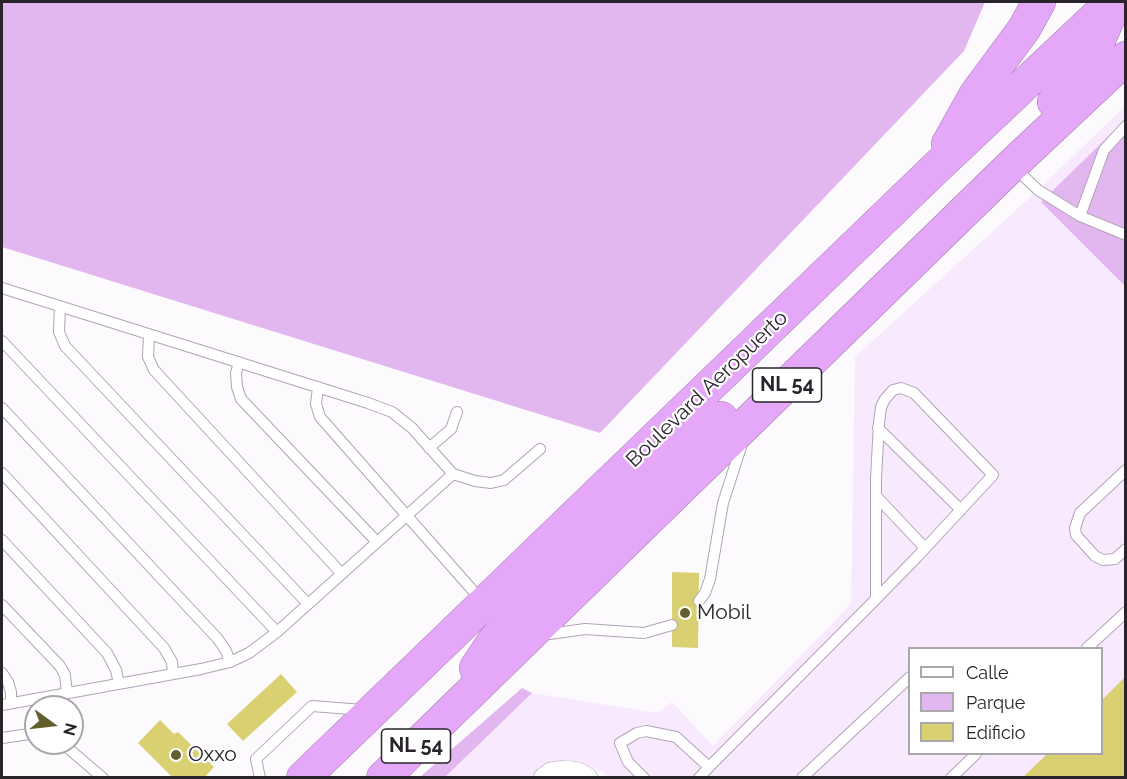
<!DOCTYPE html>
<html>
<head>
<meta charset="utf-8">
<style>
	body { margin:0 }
	#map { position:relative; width:1127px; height:779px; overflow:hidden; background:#fdfafe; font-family:Raleway,sans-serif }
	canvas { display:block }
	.frame { position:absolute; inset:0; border:3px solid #29242b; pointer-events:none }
	.legend { position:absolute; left:908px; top:647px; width:195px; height:108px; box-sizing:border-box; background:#fff; border:2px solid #a9a7aa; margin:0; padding:8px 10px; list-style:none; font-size:18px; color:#29242b }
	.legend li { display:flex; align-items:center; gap:12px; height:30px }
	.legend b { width:30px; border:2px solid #a9a7aa }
	.north { position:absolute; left:24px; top:695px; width:60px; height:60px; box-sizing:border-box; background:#fff; border:2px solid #a9a7aa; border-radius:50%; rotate:105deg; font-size:16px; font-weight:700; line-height:24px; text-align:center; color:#29242b }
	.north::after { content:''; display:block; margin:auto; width:21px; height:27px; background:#635f2c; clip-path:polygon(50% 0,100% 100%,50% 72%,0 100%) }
</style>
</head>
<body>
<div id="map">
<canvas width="1127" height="779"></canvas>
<div class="frame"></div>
<ul class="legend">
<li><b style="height:8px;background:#fff"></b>Calle</li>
<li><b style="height:16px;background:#e2b7f0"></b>Parque</li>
<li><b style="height:16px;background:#d9d171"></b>Edificio</li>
</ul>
<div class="north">N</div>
</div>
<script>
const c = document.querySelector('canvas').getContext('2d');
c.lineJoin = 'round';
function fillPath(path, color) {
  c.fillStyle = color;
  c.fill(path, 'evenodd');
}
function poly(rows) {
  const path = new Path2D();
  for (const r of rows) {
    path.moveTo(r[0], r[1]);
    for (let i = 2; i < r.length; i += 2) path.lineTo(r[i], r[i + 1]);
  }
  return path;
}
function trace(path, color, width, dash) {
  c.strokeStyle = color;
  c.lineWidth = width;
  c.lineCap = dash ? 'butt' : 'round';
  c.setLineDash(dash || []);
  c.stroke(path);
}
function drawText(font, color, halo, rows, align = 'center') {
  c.font = font + ' Raleway,sans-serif';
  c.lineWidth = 4.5;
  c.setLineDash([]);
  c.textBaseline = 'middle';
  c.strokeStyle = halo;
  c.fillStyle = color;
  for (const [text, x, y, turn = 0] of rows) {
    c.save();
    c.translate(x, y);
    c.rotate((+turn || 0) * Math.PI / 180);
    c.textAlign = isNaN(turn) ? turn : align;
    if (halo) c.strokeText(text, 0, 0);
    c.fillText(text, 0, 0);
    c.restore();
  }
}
const built = poly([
	[1125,106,1125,777,609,778,603,772,574,762,546,766,529,777,425,778,522,688,532,693,657,713,672,702,713,746,851,604,855,357,1038,190],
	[910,648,1102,648,1102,754,910,754]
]);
const green = poly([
	[2,2,985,2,964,51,600,433,2,247],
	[1125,120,1125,286,1041,202],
	[522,688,532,693,445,777,420,777]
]);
const building = poly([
	[672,572,699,573,698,648,672,647],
	[281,674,297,692,243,741,227,724],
	[1126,676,1126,778,1022,778,1047,754,1102,754,1102,700],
	[160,720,174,734,178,732,214,767,204,778,173,778,138,743]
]);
const lane = poly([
	[1014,167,1038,190,1080,216,1126,235],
	[1080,216,1104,150,1126,126],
	[2,288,368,403,392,412,412,428,453,474,475,481,491,483,504,480,540,449],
	[60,306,59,332,65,346,308,604],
	[149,334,148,357,154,370,342,574],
	[2,341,277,632],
	[239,362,236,373,237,387,241,399,377,542],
	[318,387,316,404,320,417,482,601],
	[2,408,218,639,226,651,230,662],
	[878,428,961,510],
	[429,448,451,429,457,412],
	[1126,470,1080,513,1075,528,1076,535,1095,556,1103,560,1115,559,1126,549],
	[2,473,164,648,172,662,173,674],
	[876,496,925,548],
	[2,540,107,653,116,670,119,684],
	[699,601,705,593,710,579,723,503,742,444],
	[2,605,60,666,65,675,67,693],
	[542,635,585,629,644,633,672,625],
	[1087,648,1126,612],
	[2,673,8,682,11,692,11,703],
	[2,705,201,669,230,662,249,653,277,632,453,474],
	[2,738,36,733],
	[62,743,103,778],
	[260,778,256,759,312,706,363,710],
	[644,778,628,762,620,743,637,733,646,731,676,737,709,767],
	[699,778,709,767,876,599,917,557,993,475,914,393,901,388,893,390,885,399,881,407,879,423,876,478,876,599],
	[802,778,910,677],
	[951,778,976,754]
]);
const street = poly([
	[544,778,551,773,565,771,578,773,587,778]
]);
const highway = poly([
	[1054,102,1086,62,1098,42,1111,12],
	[948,144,976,94,1024,29,1039,2],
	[476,668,494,641,533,597,721,418],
	[303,778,939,165,1112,2],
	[383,778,1012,165,1126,58]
]);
const markers = [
	[685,613,6,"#635f2c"],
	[176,755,6,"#635f2c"]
];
const shields = [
	[787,385,69],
	[416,746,69]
];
const shieldNames = [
	["NL 54",787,385],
	["NL 54",416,746]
];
const streetNames = [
	["Boulevard Aeropuerto",707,389,-44]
];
const poiNames = [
	["Mobil",697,613],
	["Oxxo",188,755]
];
fillPath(built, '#f9e9fe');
fillPath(green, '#e2b7f0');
fillPath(building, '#d9d171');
trace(lane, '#b1a3b6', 12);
trace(street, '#b1a3b6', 22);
trace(highway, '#a37ab0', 34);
trace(lane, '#fff', 10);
trace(street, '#fff', 21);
trace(highway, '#e5a8f8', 33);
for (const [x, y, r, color] of markers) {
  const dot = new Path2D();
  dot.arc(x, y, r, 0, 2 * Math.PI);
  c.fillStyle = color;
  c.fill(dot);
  trace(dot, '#fff', 2);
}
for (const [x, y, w] of shields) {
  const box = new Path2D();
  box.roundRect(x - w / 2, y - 17, w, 34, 4.5);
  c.fillStyle = '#fff';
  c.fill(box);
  trace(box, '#29242b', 1.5);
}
drawText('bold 20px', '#29242b', null, shieldNames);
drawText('21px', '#29242b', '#fff', streetNames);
drawText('21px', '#29242b', '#fff', poiNames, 'left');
</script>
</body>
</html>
